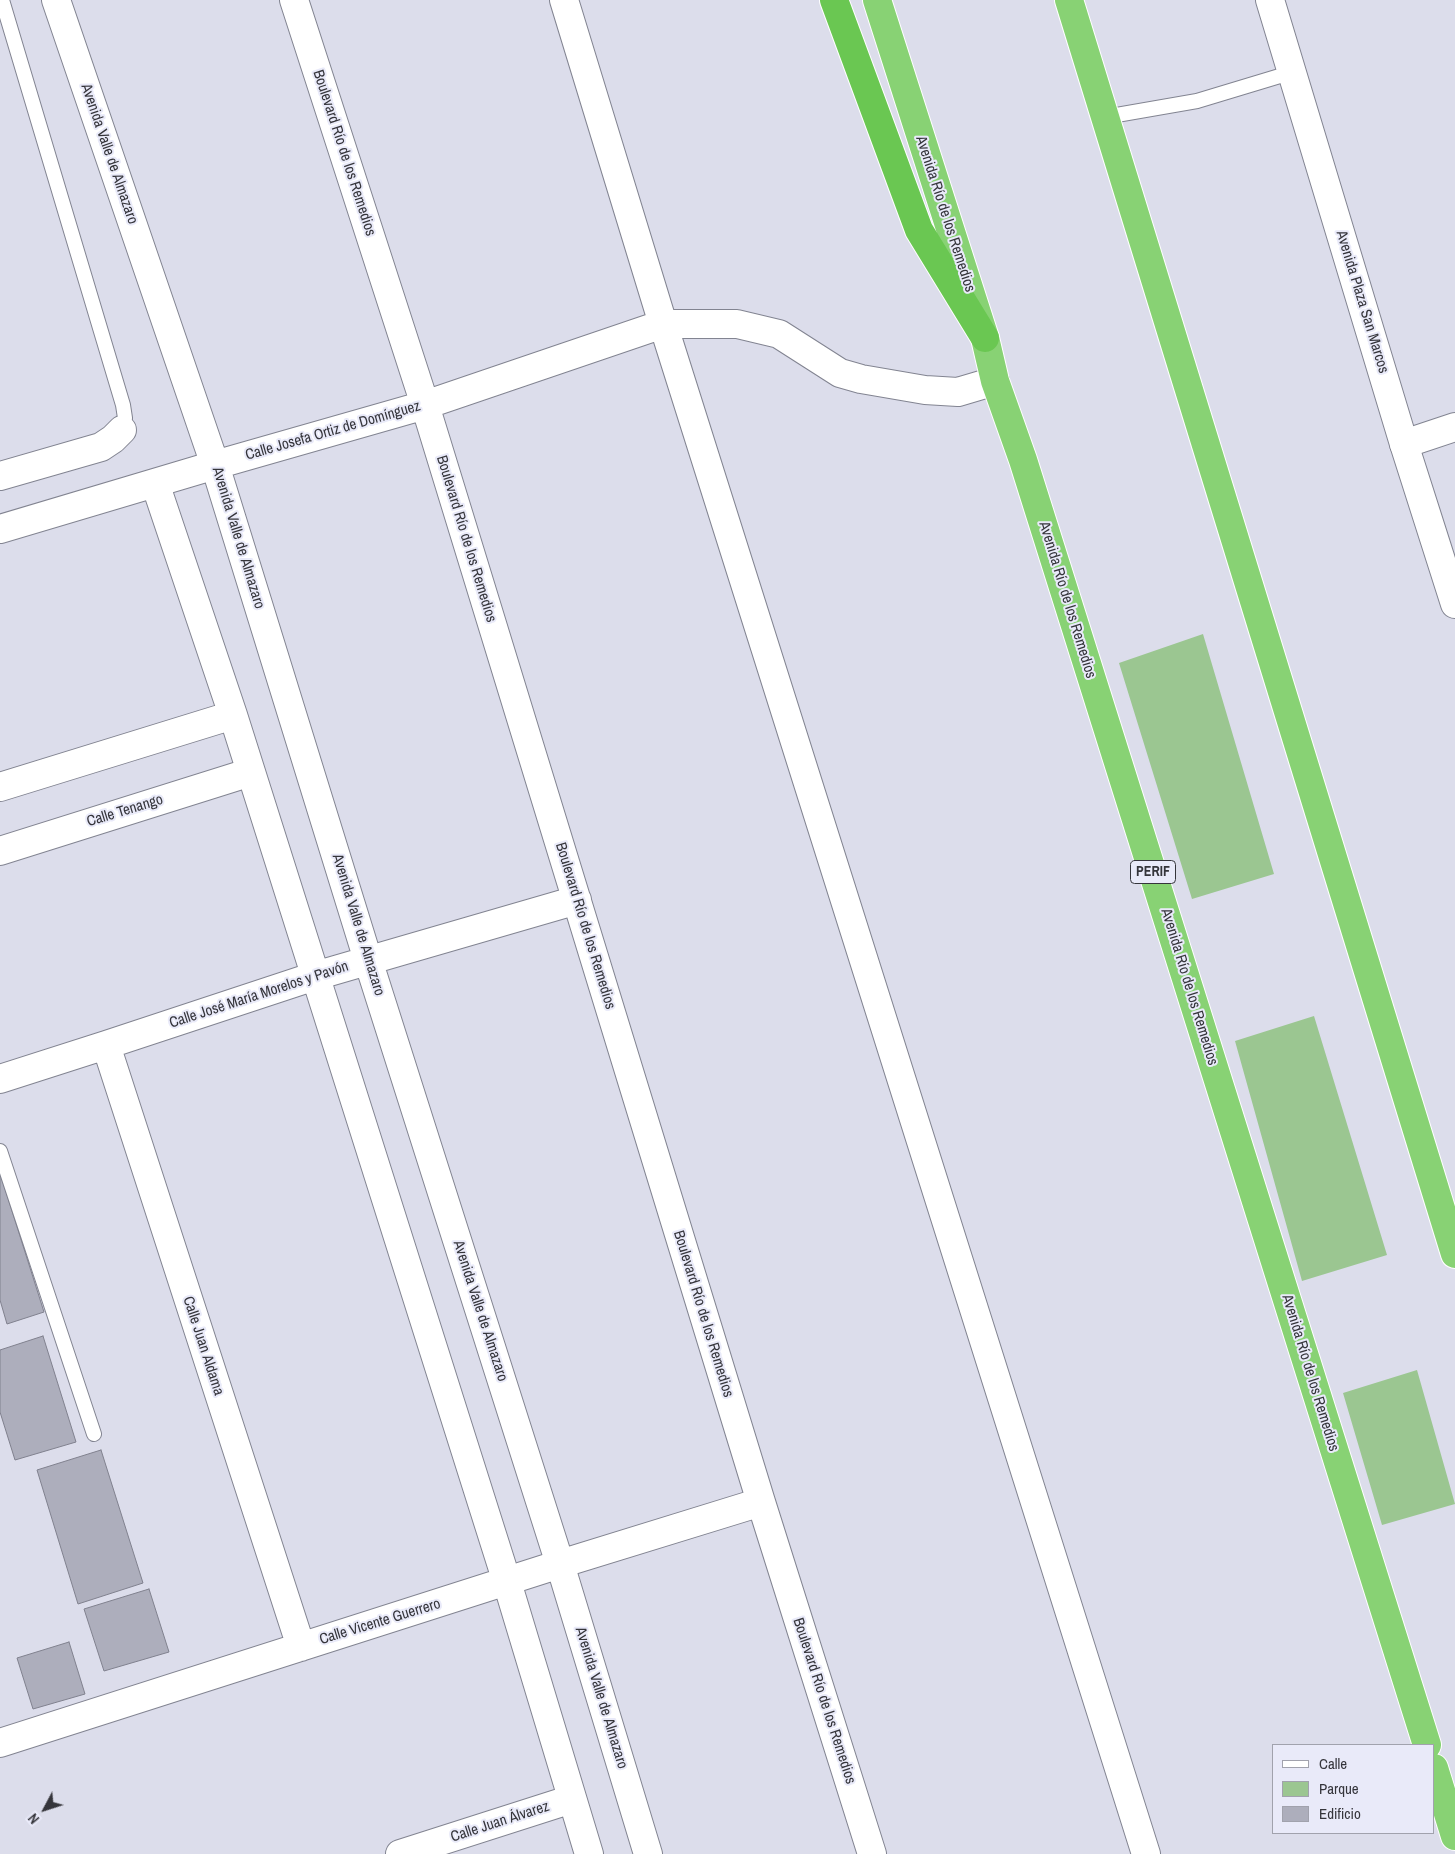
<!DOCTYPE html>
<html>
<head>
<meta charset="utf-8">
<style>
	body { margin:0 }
	#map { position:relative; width:1455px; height:1854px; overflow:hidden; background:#dcddeb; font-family:"Archivo Narrow",sans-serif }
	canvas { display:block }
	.legend { position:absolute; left:1272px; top:1744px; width:162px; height:90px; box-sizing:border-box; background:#e9eaf9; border:1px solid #a1a2ad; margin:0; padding:6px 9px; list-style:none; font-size:15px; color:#35353b }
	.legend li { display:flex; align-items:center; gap:10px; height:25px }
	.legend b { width:25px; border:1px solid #a1a2ad }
	.north { position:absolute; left:20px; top:1784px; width:50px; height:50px; -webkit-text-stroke:4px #e9eaf9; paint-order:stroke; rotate:230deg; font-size:14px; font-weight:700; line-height:20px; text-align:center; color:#35353b }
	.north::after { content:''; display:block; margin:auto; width:18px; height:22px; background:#35353b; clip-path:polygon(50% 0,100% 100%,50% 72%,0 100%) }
</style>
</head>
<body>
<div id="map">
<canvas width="1455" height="1854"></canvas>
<ul class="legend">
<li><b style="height:6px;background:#fff"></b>Calle</li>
<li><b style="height:14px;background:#9bc691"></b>Parque</li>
<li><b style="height:14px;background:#adaebc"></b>Edificio</li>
</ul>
<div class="north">N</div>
</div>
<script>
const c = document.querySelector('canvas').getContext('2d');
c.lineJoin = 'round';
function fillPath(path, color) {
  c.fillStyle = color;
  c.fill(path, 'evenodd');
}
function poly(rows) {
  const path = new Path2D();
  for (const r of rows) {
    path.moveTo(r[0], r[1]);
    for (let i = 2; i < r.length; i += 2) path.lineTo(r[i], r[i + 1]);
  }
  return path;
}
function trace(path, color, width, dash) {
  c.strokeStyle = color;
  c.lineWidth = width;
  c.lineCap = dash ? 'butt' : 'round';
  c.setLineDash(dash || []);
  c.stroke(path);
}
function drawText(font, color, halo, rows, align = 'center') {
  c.font = font + ' "Archivo Narrow",sans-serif';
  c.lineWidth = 4;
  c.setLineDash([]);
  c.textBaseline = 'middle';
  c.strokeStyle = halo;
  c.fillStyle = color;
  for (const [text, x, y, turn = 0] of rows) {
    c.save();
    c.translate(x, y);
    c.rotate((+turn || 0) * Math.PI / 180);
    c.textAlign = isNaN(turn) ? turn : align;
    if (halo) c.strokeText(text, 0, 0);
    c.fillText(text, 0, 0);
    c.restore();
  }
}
const green = poly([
	[1203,634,1274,874,1192,899,1119,663],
	[1314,1016,1387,1255,1302,1281,1235,1041],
	[1417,1370,1455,1504,1382,1525,1343,1393]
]);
const building = poly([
	[0,1173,44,1312,7,1324,0,1300,0,1173],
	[43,1336,76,1442,15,1460,0,1412,0,1350,43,1336],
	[101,1450,143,1583,78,1604,37,1470,101,1450],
	[149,1589,169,1652,104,1671,84,1609,149,1589],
	[69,1642,85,1694,33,1709,17,1658,69,1642]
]);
const service = poly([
	[2,0,123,405,125,418,122,430],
	[1105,117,1197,101,1293,72],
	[0,1151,94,1434]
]);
const minor = poly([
	[56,0,215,465,368,960,560,1564,648,1854],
	[294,0,425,405,761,1502,872,1854],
	[564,0,663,324,1146,1854],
	[1404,444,1455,427],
	[0,476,101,447,113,439,122,430],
	[155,483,233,715,507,1582,589,1854],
	[0,529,215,465,425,405,663,324,737,324,779,334,840,373,861,379,925,390,958,392,995,381],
	[0,787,233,715],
	[0,851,251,772],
	[106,1045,301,1647],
	[0,1079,106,1045,315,976,577,900],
	[0,1743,560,1564,761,1502],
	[400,1854,572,1799]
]);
const tertiary = poly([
	[1270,0,1404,444,1455,604]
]);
const trunk = poly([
	[877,0,985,338,995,381,1023,460,1427,1745],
	[1069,0,1455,1254],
	[1434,1768,1455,1836]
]);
const motorway = poly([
	[834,0,919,230,985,338]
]);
const shields = [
	[1153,872,45]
];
const shieldNames = [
	["PERIF",1153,872]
];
const streetNames = [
	["Boulevard Río de los Remedios",344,153,72],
	["Avenida Valle de Almazaro",109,154,71],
	["Avenida Río de los Remedios",945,214,72],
	["Avenida Plaza San Marcos",1362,302,73],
	["Calle Josefa Ortiz de Domínguez",333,431,-16],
	["Avenida Valle de Almazaro",238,538,73],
	["Boulevard Río de los Remedios",466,539,73],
	["Avenida Río de los Remedios",1067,600,73],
	["Calle Tenango",125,811,-17],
	["Avenida Valle de Almazaro",358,925,73],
	["Boulevard Río de los Remedios",585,926,73],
	["Avenida Río de los Remedios",1189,987,73],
	["Calle José María Morelos y Pavón",259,995,-18],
	["Avenida Valle de Almazaro",480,1311,72],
	["Boulevard Río de los Remedios",703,1314,73],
	["Calle Juan Aldama",203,1346,72],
	["Avenida Río de los Remedios",1310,1373,73],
	["Calle Vicente Guerrero",380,1622,-17],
	["Avenida Valle de Almazaro",601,1698,73],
	["Boulevard Río de los Remedios",824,1701,72],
	["Calle Juan Álvarez",500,1822,-18]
];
fillPath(green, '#9bc691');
fillPath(building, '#adaebc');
trace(building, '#80818e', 1);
trace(service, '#828491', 16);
trace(minor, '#828491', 30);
trace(tertiary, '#828491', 30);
trace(trunk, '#fff', 30);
trace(motorway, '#fff', 30);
trace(service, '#fff', 14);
trace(minor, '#fff', 28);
trace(tertiary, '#fff', 28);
trace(trunk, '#88d274', 28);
trace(motorway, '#6ac752', 28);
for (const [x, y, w] of shields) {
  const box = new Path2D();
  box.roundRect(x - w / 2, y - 11.5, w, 23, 4);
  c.fillStyle = '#e9eaf9';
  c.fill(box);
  trace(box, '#35353b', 1);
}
drawText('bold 14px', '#35353b', null, shieldNames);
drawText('15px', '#35353b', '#e9eaf9', streetNames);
</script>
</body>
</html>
